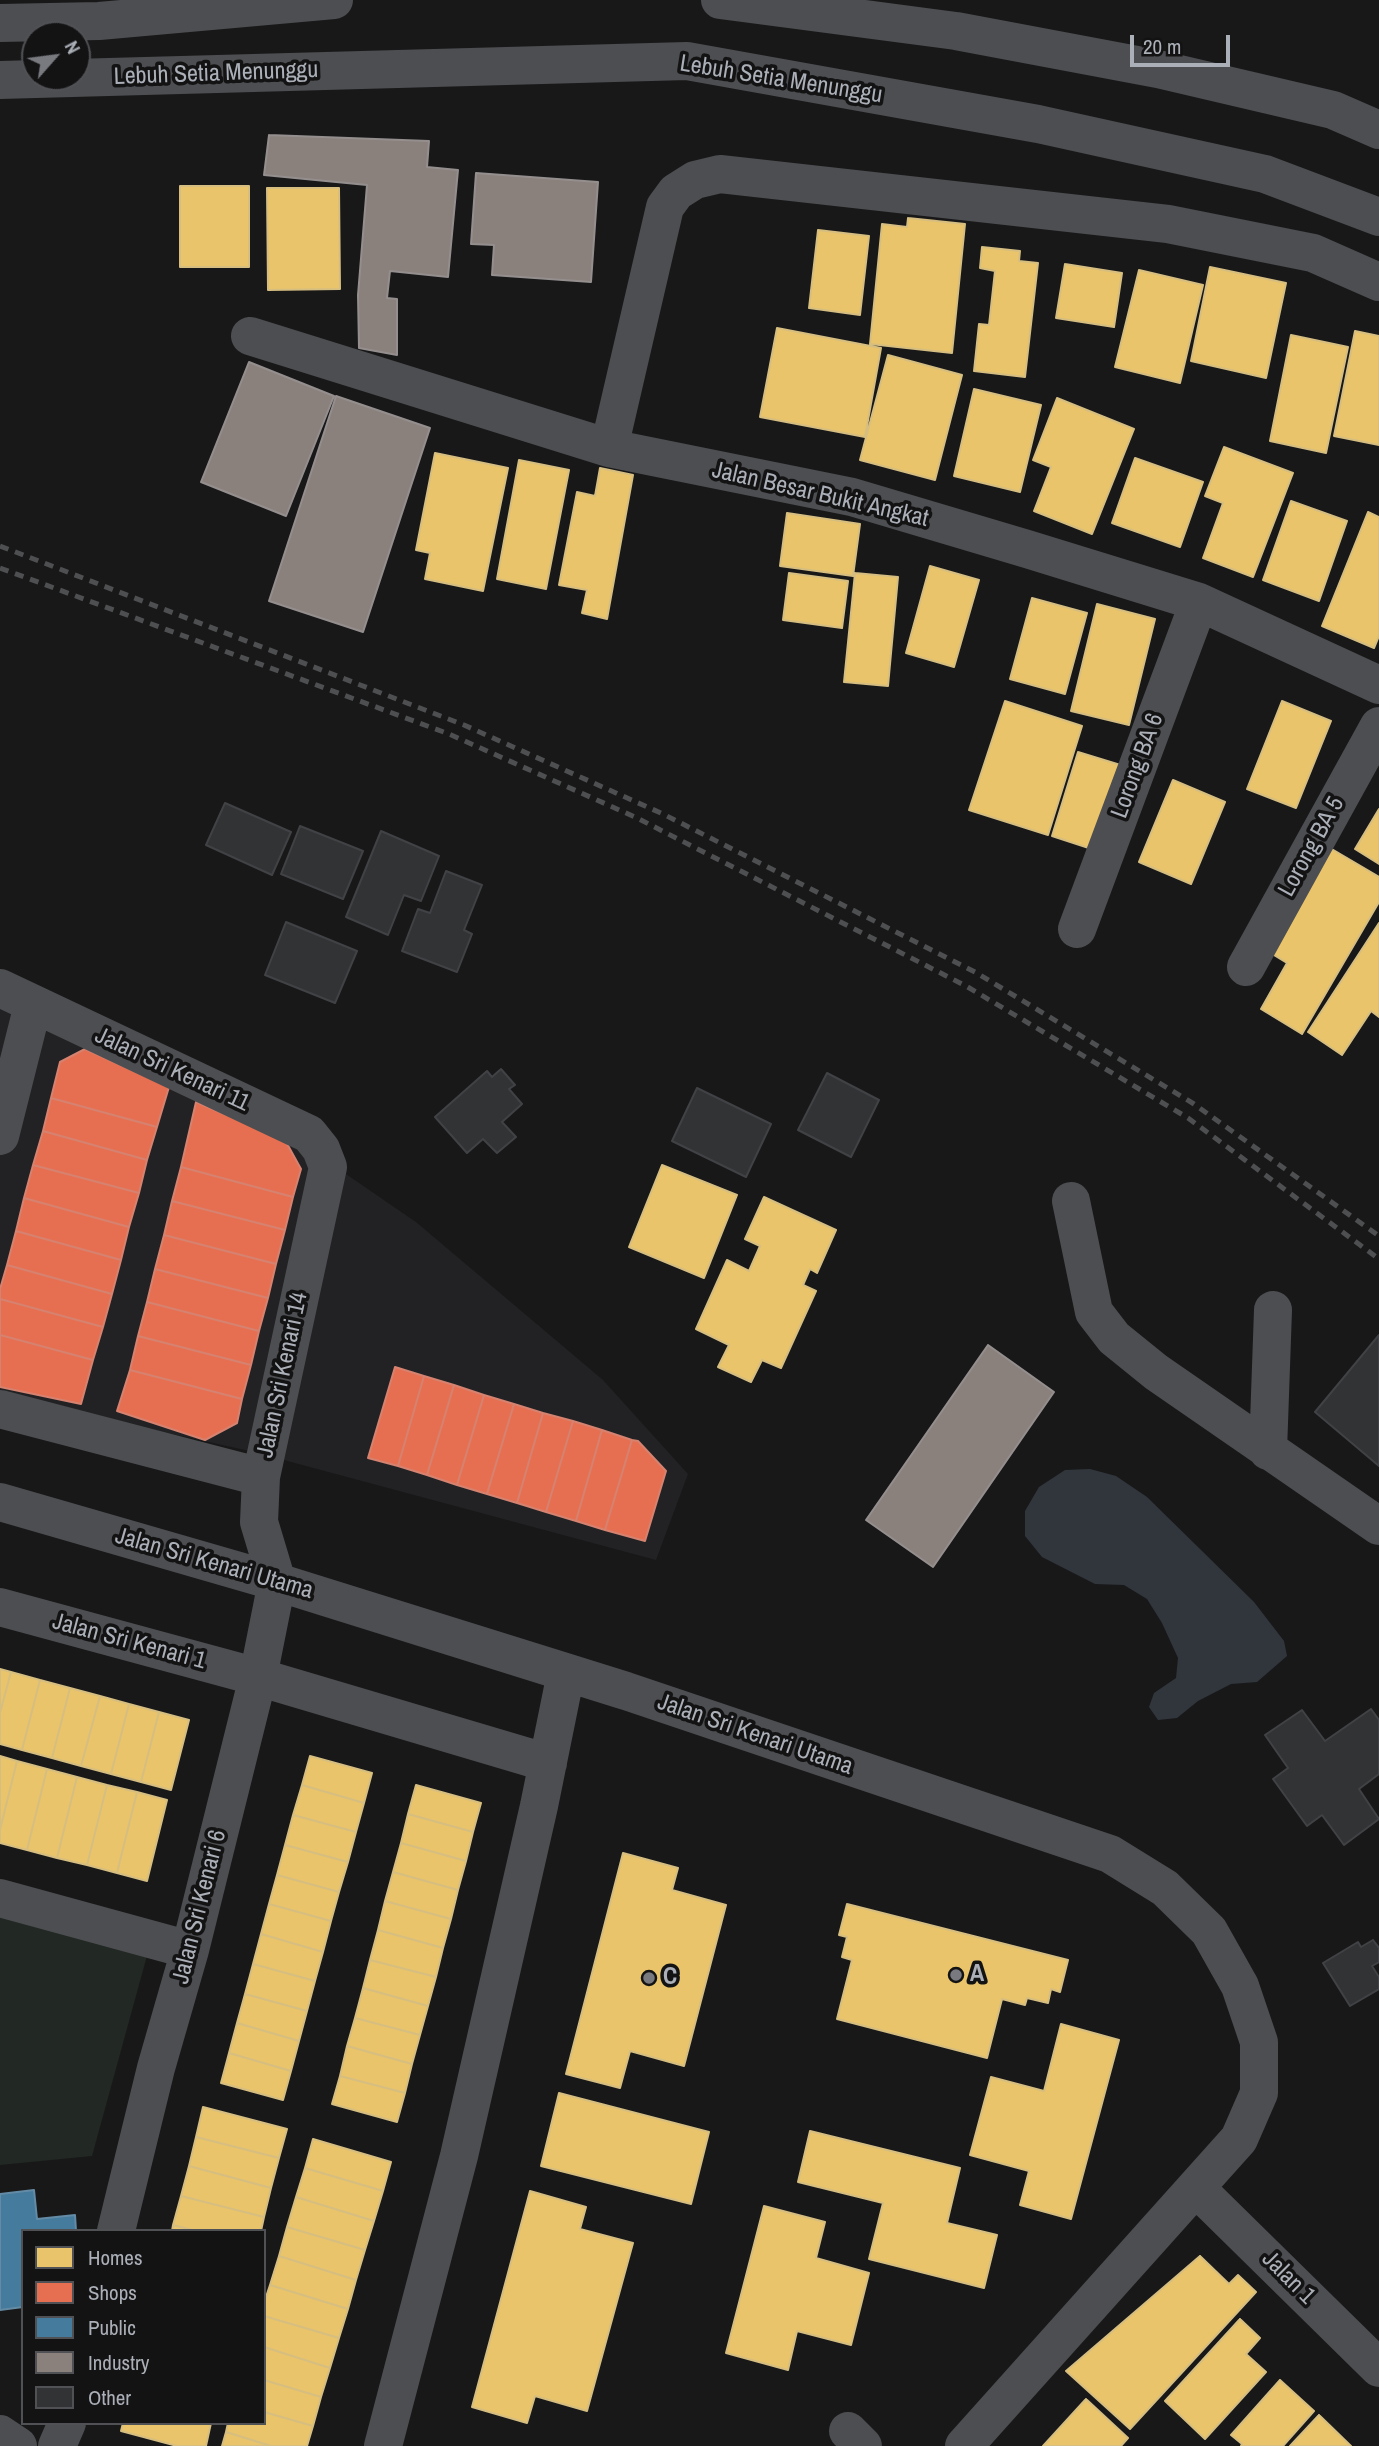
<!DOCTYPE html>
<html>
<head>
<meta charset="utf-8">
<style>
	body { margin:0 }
	#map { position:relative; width:1379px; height:2446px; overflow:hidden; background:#181819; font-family:"Archivo Narrow",sans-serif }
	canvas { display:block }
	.legend { position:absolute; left:21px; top:2229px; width:245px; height:196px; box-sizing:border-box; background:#131314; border:2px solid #505155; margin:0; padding:9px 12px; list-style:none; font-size:21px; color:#abafb7 }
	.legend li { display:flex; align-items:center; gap:14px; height:35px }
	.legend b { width:35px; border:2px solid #505155 }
	.north { position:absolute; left:21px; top:21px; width:70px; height:70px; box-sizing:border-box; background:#131314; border:2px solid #505155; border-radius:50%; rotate:62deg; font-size:19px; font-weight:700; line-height:28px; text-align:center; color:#abafb7 }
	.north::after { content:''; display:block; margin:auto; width:24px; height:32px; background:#787a80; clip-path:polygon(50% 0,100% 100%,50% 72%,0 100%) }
	.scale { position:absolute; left:1130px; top:35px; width:100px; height:32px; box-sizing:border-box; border:4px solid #abafb7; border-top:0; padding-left:9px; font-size:21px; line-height:24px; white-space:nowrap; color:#abafb7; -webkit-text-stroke:5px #131314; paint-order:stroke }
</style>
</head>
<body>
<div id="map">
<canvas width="1379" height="2446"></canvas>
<ul class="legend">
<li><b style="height:19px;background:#e9c46a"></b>Homes</li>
<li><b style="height:19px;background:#e76f51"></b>Shops</li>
<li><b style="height:19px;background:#457b9d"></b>Public</li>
<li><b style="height:19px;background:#8a817c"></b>Industry</li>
<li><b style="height:19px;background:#323334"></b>Other</li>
</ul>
<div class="north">N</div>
<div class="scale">20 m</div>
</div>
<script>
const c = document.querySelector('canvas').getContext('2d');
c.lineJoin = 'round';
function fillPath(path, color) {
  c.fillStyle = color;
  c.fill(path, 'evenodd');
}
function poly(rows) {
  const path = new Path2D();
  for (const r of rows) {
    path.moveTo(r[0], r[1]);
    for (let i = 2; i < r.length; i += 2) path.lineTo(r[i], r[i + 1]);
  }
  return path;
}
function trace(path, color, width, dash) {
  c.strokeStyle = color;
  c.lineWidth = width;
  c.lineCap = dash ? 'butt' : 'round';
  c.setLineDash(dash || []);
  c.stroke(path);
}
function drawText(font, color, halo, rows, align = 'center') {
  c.font = font + ' "Archivo Narrow",sans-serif';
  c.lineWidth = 7;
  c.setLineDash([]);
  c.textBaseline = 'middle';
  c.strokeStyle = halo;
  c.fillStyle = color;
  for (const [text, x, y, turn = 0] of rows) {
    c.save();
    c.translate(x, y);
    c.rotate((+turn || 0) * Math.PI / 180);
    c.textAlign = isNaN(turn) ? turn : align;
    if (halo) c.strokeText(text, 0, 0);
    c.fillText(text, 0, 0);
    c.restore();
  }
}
const built = poly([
	[0,1001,305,1146,416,1222,603,1380,688,1474,656,1560,254,1452,0,1396]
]);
const green = poly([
	[0,1911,148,1952,92,2156,0,2165]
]);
const water = poly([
	[1090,1469,1116,1476,1147,1497,1254,1602,1284,1641,1287,1656,1257,1682,1231,1684,1198,1701,1177,1718,1158,1720,1149,1707,1154,1693,1176,1678,1178,1658,1162,1623,1147,1599,1124,1585,1095,1584,1042,1557,1025,1536,1025,1511,1039,1487,1065,1470]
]);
const homes = poly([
	[180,186,249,186,249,267,180,267,180,186],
	[267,188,339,188,340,289,268,290,267,188],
	[908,218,965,224,952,353,870,344,882,224,907,227,908,218],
	[818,230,869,236,860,315,809,308,818,230],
	[982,247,1020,251,1019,261,1038,263,1025,377,974,371,979,324,989,325,995,271,980,268,982,247],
	[1065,264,1122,273,1114,327,1056,318,1065,264],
	[1210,267,1286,283,1266,378,1191,361,1210,267],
	[1139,270,1203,285,1180,383,1115,367,1139,270],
	[777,328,881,348,865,437,760,417,777,328],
	[1355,331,1379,336,1379,445,1334,436,1355,331],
	[1291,335,1348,347,1326,453,1270,441,1291,335],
	[888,355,962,375,935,480,860,460,888,355],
	[974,389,1041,405,1020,492,954,476,974,389],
	[1057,398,1134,429,1092,534,1034,511,1051,467,1033,460,1057,398],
	[1224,447,1293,473,1253,577,1203,558,1223,503,1205,496,1224,447],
	[435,453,508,468,483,591,425,579,430,553,416,550,435,453],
	[1135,458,1203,482,1180,547,1112,523,1135,458],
	[519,460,569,470,546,589,497,579,519,460],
	[600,468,633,475,607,619,582,613,587,590,559,585,577,492,595,496,600,468],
	[1291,501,1347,521,1319,601,1263,580,1291,501],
	[1368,512,1379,517,1379,636,1374,648,1322,626,1368,512],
	[787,513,860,524,853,576,780,566,787,513],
	[930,566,979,580,954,667,906,653,930,566],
	[789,573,848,581,842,628,783,620,789,573],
	[855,573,898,577,888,686,844,682,855,573],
	[1032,598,1087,613,1065,694,1010,679,1032,598],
	[1097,604,1155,619,1129,725,1071,711,1097,604],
	[1005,701,1082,726,1048,835,969,810,1005,701],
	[1282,701,1331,721,1296,808,1247,789,1282,701],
	[1078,752,1127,767,1101,852,1052,836,1078,752],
	[1173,780,1225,802,1191,884,1139,862,1173,780],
	[1379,809,1379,864,1355,849,1379,809],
	[1330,848,1379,877,1379,902,1302,1034,1261,1009,1287,963,1269,952,1330,848],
	[1379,923,1379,1017,1371,1011,1342,1055,1308,1032,1379,923],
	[662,1165,737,1195,704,1278,629,1247,662,1165],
	[764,1197,836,1230,817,1273,810,1269,803,1285,816,1291,781,1368,762,1360,751,1382,718,1367,729,1345,696,1329,727,1260,749,1271,760,1246,745,1239,764,1197],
	[0,1669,11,1672,0,1713,0,1669],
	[11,1672,40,1680,22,1750,0,1744,0,1713,11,1672],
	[40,1680,70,1688,52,1758,22,1750,40,1680],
	[70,1688,100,1696,81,1766,52,1758,70,1688],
	[100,1696,129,1704,111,1774,81,1766,100,1696],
	[129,1704,159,1712,141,1782,111,1774,129,1704],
	[159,1712,189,1720,171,1790,141,1782,159,1712],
	[0,1756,17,1761,0,1830,0,1756],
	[310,1756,372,1773,364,1803,302,1785,310,1756],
	[17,1761,47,1769,27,1850,0,1843,0,1830,17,1761],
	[47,1769,77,1777,57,1858,27,1850,47,1769],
	[77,1777,107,1785,87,1865,57,1858,77,1777],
	[107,1785,137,1792,117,1873,87,1865,107,1785],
	[302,1785,364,1803,356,1832,293,1815,302,1785],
	[416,1785,481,1803,473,1832,408,1814,416,1785],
	[137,1792,167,1800,147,1881,117,1873,137,1792],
	[408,1814,473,1832,466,1861,401,1843,408,1814],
	[293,1815,356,1832,348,1862,285,1845,293,1815],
	[401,1843,466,1861,458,1890,393,1872,401,1843],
	[285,1845,348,1862,339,1892,277,1875,285,1845],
	[623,1853,678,1868,672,1890,726,1905,684,2066,630,2051,620,2088,566,2074,623,1853],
	[393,1872,458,1890,451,1919,385,1901,393,1872],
	[277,1875,339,1892,331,1921,269,1904,277,1875],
	[385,1901,451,1919,443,1948,378,1930,385,1901],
	[269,1904,331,1921,323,1952,261,1934,269,1904],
	[847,1904,1068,1960,1060,1992,1051,1989,1048,2003,1027,1998,1025,2005,1002,1999,987,2058,837,2019,852,1960,842,1957,847,1937,839,1935,847,1904],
	[378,1930,443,1948,436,1977,370,1960,378,1930],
	[261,1934,323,1952,315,1981,253,1964,261,1934],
	[370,1960,436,1977,428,2006,363,1988,370,1960],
	[253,1964,315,1981,307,2011,245,1994,253,1964],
	[363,1988,428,2006,420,2035,355,2018,363,1988],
	[245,1994,307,2011,299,2041,237,2023,245,1994],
	[355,2018,420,2035,412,2064,347,2046,355,2018],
	[237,2023,299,2041,291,2071,229,2053,237,2023],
	[1061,2024,1119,2040,1071,2219,1020,2205,1029,2171,970,2155,991,2077,1044,2091,1061,2024],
	[347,2046,412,2064,405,2093,340,2076,347,2046],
	[229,2053,291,2071,283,2100,221,2083,229,2053],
	[340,2076,405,2093,397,2122,332,2104,340,2076],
	[559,2093,709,2132,691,2204,541,2166,559,2093],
	[203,2107,287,2129,279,2158,196,2137,203,2107],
	[810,2131,960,2168,947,2223,997,2235,984,2288,869,2259,883,2203,798,2182,810,2131],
	[196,2137,279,2158,271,2188,189,2166,196,2137],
	[313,2139,391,2162,383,2191,305,2168,313,2139],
	[189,2166,271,2188,264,2217,181,2196,189,2166],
	[305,2168,383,2191,374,2221,296,2197,305,2168],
	[530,2191,586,2207,580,2229,633,2243,587,2411,535,2396,527,2423,472,2407,530,2191],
	[181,2196,264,2217,261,2231,196,2231,173,2225,181,2196],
	[296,2197,374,2221,365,2250,287,2227,296,2197],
	[764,2206,825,2222,816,2258,869,2273,851,2345,797,2331,788,2370,726,2353,764,2206],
	[173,2225,196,2231,172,2231,173,2225],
	[287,2227,365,2250,356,2280,279,2256,287,2227],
	[279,2256,356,2280,348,2309,270,2285,279,2256],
	[1200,2256,1229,2284,1238,2275,1256,2292,1130,2429,1066,2371,1200,2256],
	[270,2285,348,2309,339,2338,264,2316,264,2303,270,2285],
	[264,2316,339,2338,330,2368,264,2347,264,2316],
	[1240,2319,1260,2338,1246,2354,1266,2372,1205,2439,1165,2401,1240,2319],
	[264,2347,330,2368,321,2397,264,2380,264,2347],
	[264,2380,321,2397,313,2426,264,2412,264,2380],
	[1280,2380,1314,2411,1283,2446,1241,2446,1242,2444,1231,2435,1280,2380],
	[1086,2399,1128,2438,1121,2446,1043,2446,1086,2399],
	[264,2412,313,2426,307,2446,271,2446,226,2432,228,2423,264,2423,264,2412],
	[1319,2415,1351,2446,1290,2446,1319,2415],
	[123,2423,211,2423,206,2446,177,2446,121,2431,123,2423],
	[226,2432,271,2446,222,2446,226,2432]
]);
const shops = poly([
	[85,1049,169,1087,157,1127,51,1098,60,1062,85,1049],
	[51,1098,157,1127,147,1160,43,1131,51,1098],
	[196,1102,285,1140,301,1169,293,1197,181,1167,196,1102],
	[43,1131,147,1160,139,1193,33,1165,43,1131],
	[33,1165,139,1193,129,1227,24,1198,33,1165],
	[181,1167,293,1197,285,1230,172,1201,181,1167],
	[24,1198,129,1227,121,1260,16,1231,24,1198],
	[172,1201,285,1230,276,1264,164,1235,172,1201],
	[16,1231,121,1260,112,1294,7,1265,16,1231],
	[164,1235,276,1264,268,1298,155,1269,164,1235],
	[7,1265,112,1294,103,1327,0,1299,0,1289,7,1265],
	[155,1269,268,1298,259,1331,147,1302,155,1269],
	[0,1299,103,1327,93,1360,0,1335,0,1299],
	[147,1302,259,1331,251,1365,138,1336,147,1302],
	[0,1335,93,1360,81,1404,0,1387,0,1335],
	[138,1336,251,1365,242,1399,130,1370,138,1336],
	[395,1367,424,1376,398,1466,368,1458,395,1367],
	[130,1370,242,1399,237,1423,205,1440,117,1411,130,1370],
	[424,1376,454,1385,427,1475,398,1466,424,1376],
	[454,1385,484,1395,457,1485,427,1475,454,1385],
	[484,1395,514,1404,487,1494,457,1485,484,1395],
	[514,1404,543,1413,517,1503,487,1494,514,1404],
	[543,1413,573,1421,546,1512,517,1503,543,1413],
	[573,1421,602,1430,576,1521,546,1512,573,1421],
	[602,1430,632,1440,605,1530,576,1521,602,1430],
	[632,1440,638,1441,666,1471,645,1541,605,1530,632,1440]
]);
const public = poly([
	[34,2190,37,2219,75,2215,76,2231,23,2231,23,2307,0,2310,0,2194,34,2190]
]);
const industry = poly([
	[269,135,429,141,427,167,458,170,448,277,390,271,387,298,397,299,397,355,359,348,358,295,367,185,264,175,269,135],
	[476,173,598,182,591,282,492,275,494,245,471,244,476,173],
	[249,362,334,396,286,516,201,482,249,362],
	[336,396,430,428,363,632,269,601,336,396],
	[988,1345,1054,1392,933,1567,866,1520,988,1345]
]);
const building = poly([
	[225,803,291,832,272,875,206,845,225,803],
	[300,826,363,851,343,899,281,874,300,826],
	[381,831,439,856,421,901,404,895,388,935,346,917,381,831],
	[446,871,482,885,464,930,472,934,457,972,402,951,418,909,430,913,446,871],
	[286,922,357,951,335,1003,265,975,286,922],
	[501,1069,515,1085,509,1089,522,1104,502,1122,516,1137,497,1153,483,1139,467,1153,435,1117,487,1071,492,1077,501,1069],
	[827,1073,879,1100,851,1157,798,1130,827,1073],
	[697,1088,771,1124,746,1177,672,1141,697,1088],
	[1379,1335,1379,1466,1315,1412,1379,1335],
	[1371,1709,1379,1720,1379,1774,1359,1789,1379,1819,1344,1845,1322,1815,1307,1826,1273,1779,1288,1768,1265,1735,1302,1710,1325,1741,1371,1709],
	[1373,1940,1379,1948,1379,1962,1372,1966,1379,1977,1379,1989,1350,2006,1323,1963,1358,1942,1361,1947,1373,1940]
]);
const minor = poly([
	[720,0,956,31,1158,69,1333,110,1379,130],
	[0,23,99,21,334,0],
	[0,80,687,61,1038,124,1265,174,1379,217],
	[250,336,609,448,852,497,1027,549,1199,602,1379,685],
	[609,448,665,207,676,192,695,180,720,174,1168,224,1313,253,1379,282],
	[1077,929,1199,602],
	[1246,967,1379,726],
	[0,988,309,1134,321,1149,328,1167,261,1477,259,1522,277,1582,258,1677,190,1950,156,2068,116,2231],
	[0,1136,33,1005],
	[1071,1201,1094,1312,1114,1338,1156,1372,1379,1526],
	[0,1409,261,1477],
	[1268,1451,1273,1310],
	[0,1502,277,1582,626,1691,1110,1854,1165,1888,1209,1931,1240,1986,1259,2042,1259,2093,1239,2139,964,2446],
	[0,1607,258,1677,548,1763],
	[0,1898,190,1950],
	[1196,2188,1379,2368],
	[848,2431,863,2446],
	[0,2434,18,2446],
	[57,2446,67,2423],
	[383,2446,459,2156,539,1806,566,1673]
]);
const rail = poly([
	[0,546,464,725,663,814,975,972,1194,1104,1379,1236],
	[0,568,449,734,635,817,966,986,1188,1118,1379,1259]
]);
const markers = [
	[956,1975,7,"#787a80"],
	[649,1978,7,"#787a80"]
];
const streetNames = [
	["Lebuh Setia Menunggu",216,74,-2],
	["Lebuh Setia Menunggu",781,80,9],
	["Jalan Besar Bukit Angkat",820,495,13],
	["Lorong BA 6",1138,766,-70],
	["Lorong BA 5",1312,847,-61],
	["Jalan Sri Kenari 11",172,1070,25],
	["Jalan Sri Kenari 14",283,1375,-78],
	["Jalan Sri Kenari Utama",214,1564,16],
	["Jalan Sri Kenari 1",129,1642,15],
	["Jalan Sri Kenari Utama",755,1735,19],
	["Jalan Sri Kenari 6",200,1907,-76],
	["Jalan 1",1288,2278,45]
];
const poiNames = [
	["A",970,1975],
	["C",663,1978]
];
fillPath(built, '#222224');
fillPath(green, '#222823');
fillPath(water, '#31363d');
fillPath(homes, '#e9c46a');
trace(homes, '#d6be81', 2);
fillPath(shops, '#e76f51');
trace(shops, '#d58270', 2);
fillPath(public, '#457b9d');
trace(public, '#648ba5', 2);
fillPath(industry, '#8a817c');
trace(industry, '#948f8e', 2);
fillPath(building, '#323334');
trace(building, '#414245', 2);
trace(minor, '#4d4e51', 38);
trace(rail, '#4e4f51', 5, [9, 7]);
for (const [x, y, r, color] of markers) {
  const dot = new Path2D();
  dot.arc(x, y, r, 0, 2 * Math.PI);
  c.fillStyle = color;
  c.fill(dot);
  trace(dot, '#131314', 2.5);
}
drawText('24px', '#abafb7', '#131314', streetNames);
drawText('bold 24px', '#abafb7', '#131314', poiNames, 'left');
</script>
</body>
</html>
